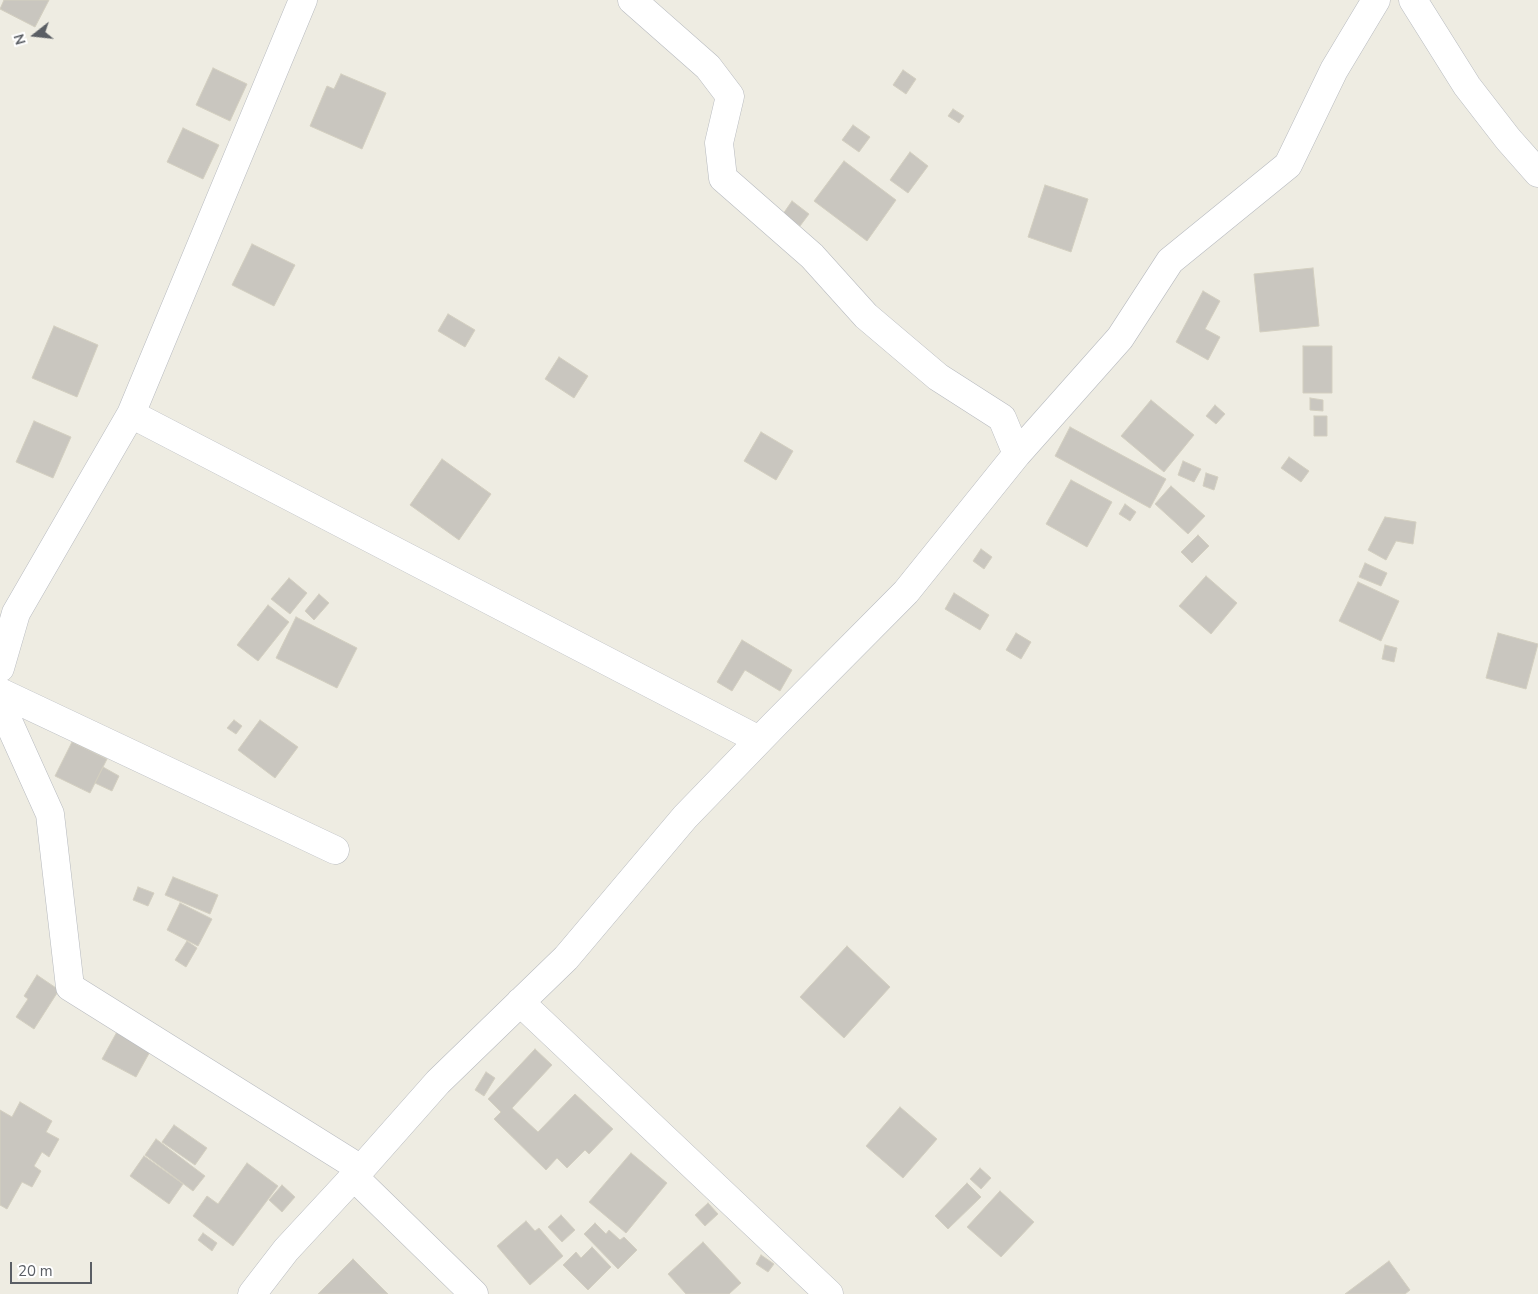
<!DOCTYPE html>
<html>
<head>
<meta charset="utf-8">
<style>
	body { margin:0 }
	#map { position:relative; width:1538px; height:1294px; overflow:hidden; background:#eeece2; font-family:"Nunito Sans",sans-serif }
	canvas { display:block }
	.north { position:absolute; left:10px; top:10px; width:50px; height:50px; -webkit-text-stroke:4px #fff; paint-order:stroke; rotate:254deg; font-size:14px; font-weight:700; line-height:20px; text-align:center; color:#5a5e64 }
	.north::after { content:''; display:block; margin:auto; width:18px; height:22px; background:#5a5e64; clip-path:polygon(50% 0,100% 100%,50% 72%,0 100%) }
	.scale { position:absolute; left:10px; top:1262px; width:82px; height:22px; box-sizing:border-box; border:2px solid #5a5e64; border-top:0; padding-left:6px; font-size:15px; line-height:18px; white-space:nowrap; color:#5a5e64; -webkit-text-stroke:4px #fff; paint-order:stroke }
</style>
</head>
<body>
<div id="map">
<canvas width="1538" height="1294"></canvas>
<div class="north">N</div>
<div class="scale">20 m</div>
</div>
<script>
const c = document.querySelector('canvas').getContext('2d');
c.lineJoin = 'round';
function fillPath(path, color) {
  c.fillStyle = color;
  c.fill(path, 'evenodd');
}
function poly(rows) {
  const path = new Path2D();
  for (const r of rows) {
    path.moveTo(r[0], r[1]);
    for (let i = 2; i < r.length; i += 2) path.lineTo(r[i], r[i + 1]);
  }
  return path;
}
function trace(path, color, width, dash) {
  c.strokeStyle = color;
  c.lineWidth = width;
  c.lineCap = dash ? 'butt' : 'round';
  c.setLineDash(dash || []);
  c.stroke(path);
}
const building = poly([
	[4,0,49,0,35,27,0,9,4,0],
	[213,68,247,84,230,121,196,105,213,68],
	[903,70,916,79,906,94,893,85,903,70],
	[341,74,386,93,362,149,310,126,327,86,334,89,341,74],
	[953,109,964,116,959,123,948,116,953,109],
	[853,125,870,137,859,152,842,140,853,125],
	[183,128,219,145,203,179,167,162,183,128],
	[910,152,928,166,908,193,890,180,910,152],
	[844,161,896,200,867,241,814,201,844,161],
	[1045,185,1088,199,1071,252,1028,237,1045,185],
	[792,201,809,214,800,226,783,214,792,201],
	[252,244,295,265,274,306,232,285,252,244],
	[1313,268,1319,326,1260,332,1254,274,1313,268],
	[1203,291,1220,301,1205,329,1220,337,1208,360,1176,342,1203,291],
	[448,314,475,330,465,347,438,331,448,314],
	[54,326,98,345,77,397,32,378,54,326],
	[1303,346,1332,346,1332,393,1303,393,1303,346],
	[559,357,588,376,574,398,545,379,559,357],
	[1310,398,1323,400,1323,411,1310,410,1310,398],
	[1151,400,1194,435,1164,472,1121,436,1151,400],
	[1215,405,1225,414,1216,424,1206,416,1215,405],
	[1314,416,1327,416,1327,436,1314,436,1314,416],
	[34,421,71,437,53,478,16,462,34,421],
	[1070,427,1166,479,1150,508,1055,456,1070,427],
	[761,432,793,451,776,480,744,461,761,432],
	[1289,457,1309,471,1301,482,1281,468,1289,457],
	[442,459,491,494,459,540,410,505,442,459],
	[1183,461,1201,469,1194,482,1178,475,1183,461],
	[1206,473,1218,477,1214,490,1203,486,1206,473],
	[1071,480,1112,502,1087,547,1046,524,1071,480],
	[1171,486,1205,516,1188,534,1155,504,1171,486],
	[1125,504,1136,512,1130,521,1119,514,1125,504],
	[1385,517,1416,522,1413,544,1396,541,1386,560,1368,550,1385,517],
	[1198,535,1209,546,1192,563,1181,552,1198,535],
	[981,549,992,557,984,569,973,561,981,549],
	[1365,563,1387,573,1381,586,1359,577,1365,563],
	[1206,576,1237,603,1211,634,1179,606,1206,576],
	[289,578,307,593,290,614,271,599,289,578],
	[1358,582,1399,601,1381,641,1339,621,1358,582],
	[954,593,989,615,980,630,945,609,954,593],
	[319,594,329,603,314,620,305,611,319,594],
	[268,605,289,622,258,661,237,645,268,605],
	[296,617,357,648,337,688,276,658,296,617],
	[1016,633,1031,642,1021,659,1006,650,1016,633],
	[1498,633,1538,644,1526,689,1486,678,1498,633],
	[742,640,792,670,780,691,745,670,732,691,717,682,742,640],
	[1385,645,1397,648,1394,662,1382,659,1385,645],
	[234,720,242,726,236,734,227,728,234,720],
	[260,720,298,747,275,778,238,750,260,720],
	[72,742,107,759,90,793,55,776,72,742],
	[103,767,119,776,112,791,95,783,103,767],
	[173,877,218,895,210,914,165,895,173,877],
	[138,887,154,893,148,906,133,900,138,887],
	[180,903,212,919,198,946,167,930,180,903],
	[187,941,197,948,186,967,175,960,187,941],
	[847,946,890,987,844,1038,800,997,847,946],
	[37,975,59,990,34,1029,16,1017,28,999,24,996,37,975],
	[118,1030,152,1048,136,1077,102,1059,118,1030],
	[535,1049,552,1065,512,1108,538,1132,575,1094,613,1129,589,1154,585,1150,567,1168,557,1158,546,1170,494,1119,501,1112,488,1099,535,1049],
	[486,1072,495,1078,484,1096,475,1090,486,1072],
	[20,1102,52,1121,46,1132,59,1139,49,1157,42,1152,34,1166,41,1171,32,1187,22,1182,7,1209,0,1205,0,1110,12,1117,20,1102],
	[900,1107,937,1139,903,1178,866,1146,900,1107],
	[174,1125,207,1148,195,1165,162,1142,174,1125],
	[156,1139,205,1176,193,1191,145,1155,156,1139],
	[631,1153,667,1183,626,1233,589,1202,631,1153],
	[144,1156,183,1184,169,1204,130,1176,144,1156],
	[247,1163,278,1186,233,1246,193,1216,207,1196,218,1204,247,1163],
	[980,1168,991,1178,981,1189,970,1179,980,1168],
	[967,1183,981,1197,948,1229,935,1216,967,1183],
	[282,1185,295,1197,282,1212,269,1200,282,1185],
	[1000,1191,1034,1222,1001,1257,967,1227,1000,1191],
	[708,1203,718,1214,705,1226,695,1215,708,1203],
	[561,1215,575,1230,562,1242,548,1227,561,1215],
	[526,1221,535,1231,539,1228,563,1256,530,1285,497,1246,526,1221],
	[595,1223,606,1234,609,1230,620,1240,624,1237,637,1250,618,1269,584,1234,595,1223],
	[203,1233,217,1243,212,1251,198,1240,203,1233],
	[703,1242,741,1283,729,1294,686,1294,668,1274,703,1242],
	[592,1247,611,1267,588,1290,563,1265,576,1252,581,1258,592,1247],
	[761,1255,774,1264,768,1272,756,1264,761,1255],
	[353,1259,388,1294,318,1294,353,1259],
	[1389,1261,1410,1290,1405,1294,1345,1294,1389,1261]
]);
const street = poly([
	[632,0,708,67,730,96,719,143,723,178,812,256,866,316,938,377,1002,418,1017,454],
	[1413,0,1467,86,1508,139,1538,173],
	[131,414,759,740],
	[0,668,16,613,131,414,303,0],
	[0,692,335,850],
	[0,703,50,814,70,987,361,1169],
	[520,1002,829,1294],
	[354,1177,474,1294],
	[252,1294,286,1250,361,1169,438,1082,566,958,685,817,775,724,906,592,1017,454,1120,338,1170,261,1288,165,1334,70,1376,0]
]);
fillPath(building, '#c9c6bf');
trace(building, '#d3cfc0', 1);
trace(street, '#b7babf', 29);
trace(street, '#fff', 28);
</script>
</body>
</html>
